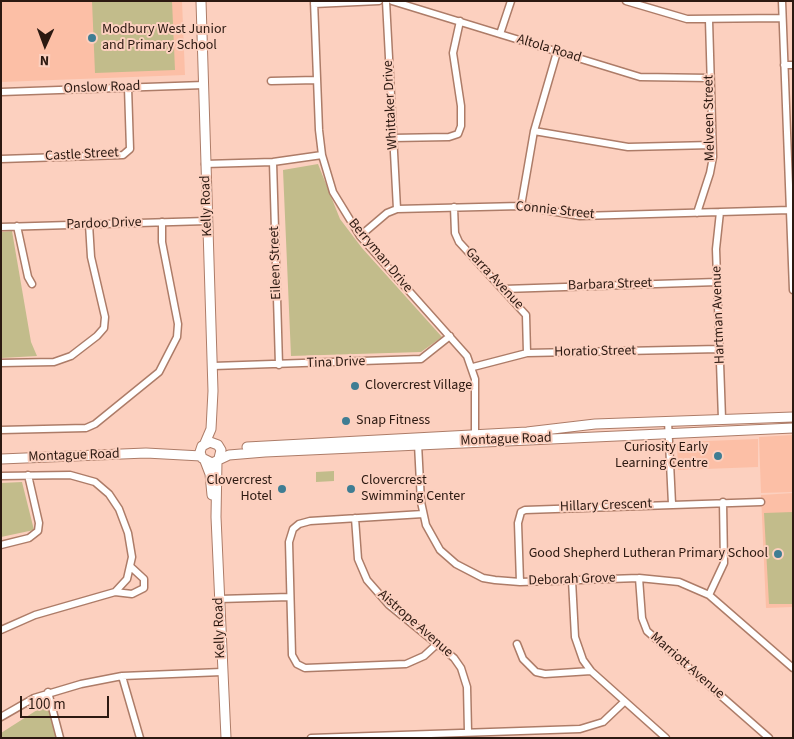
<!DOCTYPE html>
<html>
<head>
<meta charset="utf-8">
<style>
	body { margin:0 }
	#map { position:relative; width:794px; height:739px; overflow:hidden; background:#fcd0bf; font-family:"Source Sans 3",sans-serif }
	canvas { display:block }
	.frame { position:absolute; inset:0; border:2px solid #2c1911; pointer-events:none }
	.north { position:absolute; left:20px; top:20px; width:50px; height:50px; -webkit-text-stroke:4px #fcd0bf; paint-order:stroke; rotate:182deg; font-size:14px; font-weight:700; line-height:20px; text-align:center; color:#2c1911 }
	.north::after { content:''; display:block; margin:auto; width:18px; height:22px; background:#2c1911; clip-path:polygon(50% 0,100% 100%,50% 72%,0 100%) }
	.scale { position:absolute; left:20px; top:696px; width:89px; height:22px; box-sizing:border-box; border:2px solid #2c1911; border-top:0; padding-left:6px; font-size:15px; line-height:18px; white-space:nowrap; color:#2c1911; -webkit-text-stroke:4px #fcd0bf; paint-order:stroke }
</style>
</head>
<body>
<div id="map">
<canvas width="794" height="739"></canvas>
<div class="frame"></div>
<div class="north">N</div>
<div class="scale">100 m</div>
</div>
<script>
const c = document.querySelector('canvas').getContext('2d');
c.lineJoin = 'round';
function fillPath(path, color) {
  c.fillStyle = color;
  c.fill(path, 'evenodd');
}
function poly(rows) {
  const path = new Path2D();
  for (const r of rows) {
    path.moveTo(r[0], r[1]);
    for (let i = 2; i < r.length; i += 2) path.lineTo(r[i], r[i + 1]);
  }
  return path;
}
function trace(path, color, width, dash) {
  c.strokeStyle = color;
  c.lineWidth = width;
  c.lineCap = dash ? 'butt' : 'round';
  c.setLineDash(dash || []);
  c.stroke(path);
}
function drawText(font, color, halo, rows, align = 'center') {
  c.font = font + ' "Source Sans 3",sans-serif';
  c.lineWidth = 4;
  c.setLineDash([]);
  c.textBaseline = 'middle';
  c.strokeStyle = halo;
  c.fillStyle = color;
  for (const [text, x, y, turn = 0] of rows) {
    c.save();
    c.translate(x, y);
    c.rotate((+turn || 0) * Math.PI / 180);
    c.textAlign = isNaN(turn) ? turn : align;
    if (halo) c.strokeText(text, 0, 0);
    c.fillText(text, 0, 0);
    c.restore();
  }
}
const built = poly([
	[1,1,182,1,185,75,1,82],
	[793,435,793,492,761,493,759,437],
	[758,439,758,467,678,470,677,445,680,442],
	[793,493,793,607,766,608,761,495]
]);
const green = poly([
	[92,1,172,1,175,70,95,73],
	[318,164,340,219,362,248,442,337,421,352,291,356,283,170],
	[12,231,31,342,37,356,1,358,1,232],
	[334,471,334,481,316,482,316,472],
	[22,482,34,530,1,537,1,483],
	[793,512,793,604,769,604,764,513],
	[48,703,57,738,1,738,1,733]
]);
const street = poly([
	[314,1,319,130,322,155,333,192,360,236,467,356,475,379,475,435],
	[386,1,397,209],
	[392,1,640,77,710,78],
	[626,1,687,19,782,18],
	[782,1,793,290],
	[314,4,379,1],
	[500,34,511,1],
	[784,65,793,65],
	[271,81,317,80],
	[1,92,204,85],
	[534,131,628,147,712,145],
	[392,138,449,137,458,134,461,126,461,106,453,53,460,21],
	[1,159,123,155,130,149,128,87],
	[273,162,279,365],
	[205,164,273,162,322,155],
	[521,206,534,131,557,52],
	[454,207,455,233,459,242,526,315,527,353],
	[720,212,716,249,722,419],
	[697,213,710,173,713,157,709,20],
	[17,226,28,277,32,284],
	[1,227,207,221],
	[360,236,387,213,397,209,521,206,580,216,790,210],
	[504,289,717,282],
	[1,363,54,362,71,356,97,336,104,328,105,317,91,257,89,224],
	[213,366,421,359,450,336],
	[473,367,527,353,720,349],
	[668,421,672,504],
	[1,430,86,428,95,424,159,372,177,337,178,324,162,242,162,222],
	[418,444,421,502,426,525,440,550,456,564,483,578,495,580,520,582,639,578,679,582,709,595,793,668],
	[1,476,70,475,95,482,109,494,119,509,128,533,132,557,127,579,115,592,35,615,1,630],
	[423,514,310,521,299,524,293,529,289,542,292,655,297,664,305,668,406,664,424,656,437,644],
	[355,518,358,559,367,580,389,605,454,658,461,668,467,687,468,732],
	[1,545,29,538,38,531,39,523,28,475],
	[639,578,642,618,647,631,769,738],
	[572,580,575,637,583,660,591,671,666,738],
	[520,582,518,523,521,512,525,510,761,502],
	[115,592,132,594,144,588,144,579,131,567],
	[709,595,724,563,723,502],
	[219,599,290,597],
	[517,644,523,659,536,672,545,674,591,671],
	[122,676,140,738],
	[48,692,60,738],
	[1,717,34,698,81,684,122,676,222,672],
	[311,738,580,729,603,722,624,702]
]);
const secondary = poly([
	[201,1,213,391,211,429,205,443],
	[247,447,527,432,595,424,793,417],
	[219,458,221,450,218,445,210,442,202,446,200,452,202,458,212,463,229,455,265,452,793,428],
	[1,459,146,453,201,456],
	[205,461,210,474,212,495],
	[217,461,216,517,226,738]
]);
const markers = [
	[92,38,5,"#3f7d93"],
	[355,386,5,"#3f7d93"],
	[346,421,5,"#3f7d93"],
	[718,456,5,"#3f7d93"],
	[282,489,5,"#3f7d93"],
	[351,489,5,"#3f7d93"],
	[778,554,5,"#3f7d93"]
];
const poiNames = [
	["Modbury West Junior",102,30],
	["and Primary School",102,46],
	["Clovercrest Village",365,386],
	["Snap Fitness",356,421],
	["Curiosity Early",708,448,"right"],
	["Learning Centre",708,464,"right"],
	["Clovercrest",272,481,"right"],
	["Hotel",272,497,"right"],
	["Clovercrest",361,481],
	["Swimming Center",361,497],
	["Good Shepherd Lutheran Primary School",768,554,"right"]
];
const streetNames = [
	["Altola Road",549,49,17],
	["Onslow Road",102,88,-2],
	["Whittaker Drive",391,105,-93],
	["Melveen Street",710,118,-91],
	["Castle Street",82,155,-3],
	["Kelly Road",207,206,-92],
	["Connie Street",555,211,6],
	["Pardoo Drive",104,224,-2],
	["Berryman Drive",380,256,50],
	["Eileen Street",276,263,-92],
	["Garra Avenue",494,279,47],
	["Barbara Street",610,285,-2],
	["Hartman Avenue",719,315,-92],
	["Horatio Street",595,352,-1],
	["Tina Drive",336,363,-2],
	["Montague Road",506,440,-2],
	["Montague Road",74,456,-2],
	["Hillary Crescent",606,506,-2],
	["Deborah Grove",572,580,-2],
	["Aistrope Avenue",415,624,41],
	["Kelly Road",220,628,-92],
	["Marriott Avenue",687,666,41]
];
fillPath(built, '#fcbfa6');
fillPath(green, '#c2bc8b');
trace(street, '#ad7c68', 9);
trace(secondary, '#ad7c68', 11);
trace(street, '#fff', 6);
trace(secondary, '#fff', 9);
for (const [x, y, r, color] of markers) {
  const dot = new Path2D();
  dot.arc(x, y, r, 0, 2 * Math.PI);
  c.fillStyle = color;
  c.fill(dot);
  trace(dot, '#fcd0bf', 2);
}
drawText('14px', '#2c1911', '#fcd0bf', poiNames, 'left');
drawText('14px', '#2c1911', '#fcd0bf', streetNames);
</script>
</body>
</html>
